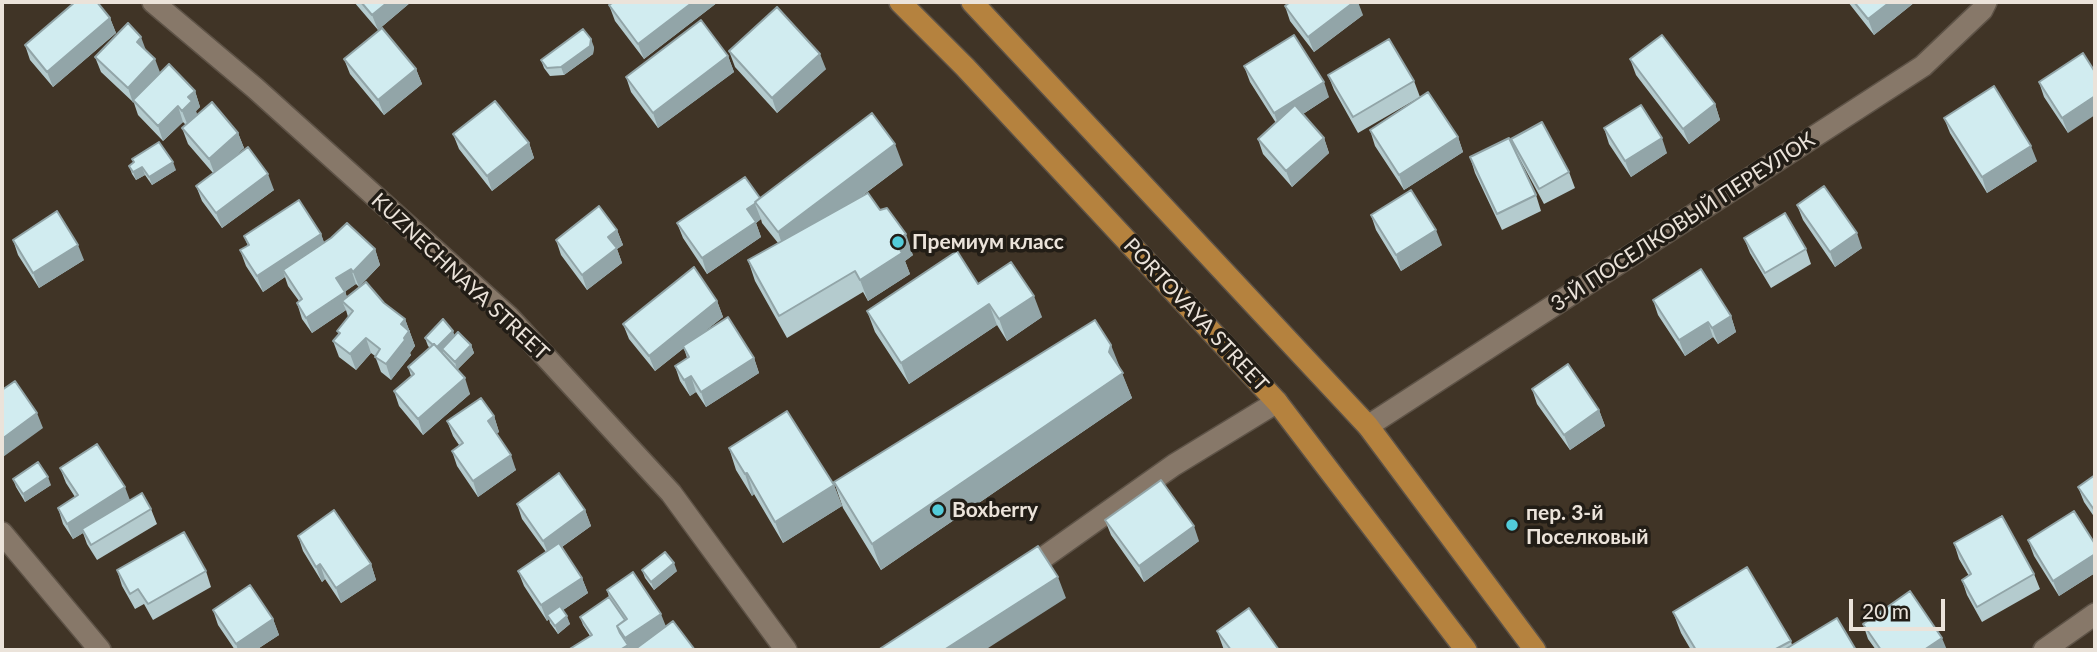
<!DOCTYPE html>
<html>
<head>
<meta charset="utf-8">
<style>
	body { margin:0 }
	#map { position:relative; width:2097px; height:652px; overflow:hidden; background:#403426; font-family:Lato,sans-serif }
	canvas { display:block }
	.frame { position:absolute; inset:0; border:4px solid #ebe3da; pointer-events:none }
	.scale { position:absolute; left:1849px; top:599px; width:96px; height:32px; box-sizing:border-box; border:4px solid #ebe3da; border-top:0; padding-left:9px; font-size:21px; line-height:24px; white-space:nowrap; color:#ebe3da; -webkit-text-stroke:5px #221d16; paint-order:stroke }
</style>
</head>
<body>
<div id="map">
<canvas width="2097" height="652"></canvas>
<div class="frame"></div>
<div class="scale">20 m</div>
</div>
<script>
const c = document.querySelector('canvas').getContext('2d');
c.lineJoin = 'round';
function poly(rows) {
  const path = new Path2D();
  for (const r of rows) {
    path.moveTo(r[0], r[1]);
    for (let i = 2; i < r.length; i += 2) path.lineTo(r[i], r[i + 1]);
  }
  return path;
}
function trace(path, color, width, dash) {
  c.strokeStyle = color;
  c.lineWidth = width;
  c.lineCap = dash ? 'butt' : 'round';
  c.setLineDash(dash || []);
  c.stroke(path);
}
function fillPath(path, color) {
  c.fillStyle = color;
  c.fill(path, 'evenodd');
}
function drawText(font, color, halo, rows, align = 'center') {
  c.font = font + ' Lato,sans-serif';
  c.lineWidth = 7;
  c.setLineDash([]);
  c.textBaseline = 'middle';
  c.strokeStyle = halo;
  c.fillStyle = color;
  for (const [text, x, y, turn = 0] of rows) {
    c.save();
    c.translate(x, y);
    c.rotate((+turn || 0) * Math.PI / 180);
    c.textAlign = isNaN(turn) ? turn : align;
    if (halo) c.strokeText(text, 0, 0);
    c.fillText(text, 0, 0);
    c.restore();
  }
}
const street = poly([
	[153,2,255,88,509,317,671,493,786,650],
	[1368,426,1923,66,1982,10,1986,2],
	[2,533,100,650],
	[1023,572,1174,465,1277,402],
	[2044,650,2095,614]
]);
const primary = poly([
	[900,2,965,67,1277,402,1466,650],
	[972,2,1368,426,1535,650]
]);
const wall = poly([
	[354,2,411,2,378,30],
	[614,2,718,2,644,59,615,21,609,5],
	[1848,2,1915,2,1874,35],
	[1285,6,1363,15,1314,52,1290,21],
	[110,18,116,33,53,87,30,60,25,45],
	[594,47,593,54,564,75,550,76,544,68,541,60],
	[146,51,160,73,195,91,200,107,196,111,197,115,238,133,244,148,233,158,274,190,222,228,202,201,196,186,213,173,188,144,182,128,186,125,183,122,163,141,138,115,134,103,101,72,95,57],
	[729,51,826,69,777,113,735,67],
	[2083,53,2068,133,2044,97,2039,82],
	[728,56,734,72,658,128,631,92,626,77],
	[344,59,416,69,422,84,384,115,350,74],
	[1630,59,1715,104,1720,120,1689,144,1636,75],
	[1244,66,1329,97,1303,114,1324,138,1329,153,1292,187,1263,154,1258,139,1276,123,1250,82],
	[1328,75,1414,81,1420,97,1358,133,1334,90],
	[1944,118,2037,161,1987,193,1950,133],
	[1604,128,1667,153,1631,177,1609,144],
	[1370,130,1458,137,1463,152,1404,190,1375,146],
	[453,134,529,143,534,158,492,191,459,149],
	[1511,139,1569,172,1575,188,1544,204,1517,154],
	[1470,157,1536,195,1541,211,1502,230,1475,173],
	[132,159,176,170,152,185,145,175,136,180,132,174,129,166,134,163],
	[903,165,858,199,913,255,905,261,910,274,868,301,863,292,787,338,755,281,748,260,778,243,762,223,761,219,756,223,761,237,707,274,683,238,677,223,760,198],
	[1797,205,1862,248,1835,267,1803,220],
	[1371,215,1442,245,1401,271,1376,230],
	[617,230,623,245,617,249,622,263,587,290,561,255,556,240],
	[321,234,324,243,375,249,380,265,359,287,356,284,345,291,347,297,384,303,405,319,415,346,410,353,411,355,391,380,381,372,375,356,371,353,356,370,339,357,333,341,339,335,337,331,348,317,346,310,312,333,302,319,297,303,299,301,288,286,285,277,263,292,246,266,240,250,248,246,244,236],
	[1744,238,1806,249,1811,264,1771,288,1750,253],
	[13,240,84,260,39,288,18,255],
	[978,284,1042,317,1007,341,997,325,909,384,875,332,867,311],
	[1653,300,1731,316,1736,332,1718,344,1713,337,1685,356,1658,315],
	[717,301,723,317,700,335,754,358,759,373,706,407,696,392,690,396,680,381,675,366,687,358,684,348,655,371,629,339,623,324],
	[455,336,471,345,474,353,457,370,470,394,423,435,399,406,394,391,411,376,408,367,430,348,428,346,425,338],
	[1119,367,1132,398,881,570,843,508,834,482],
	[1532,389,1599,410,1605,426,1570,450,1537,404],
	[494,416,499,432,496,434,516,470,478,497,457,466,452,451,459,445,453,436,447,421],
	[729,448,834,485,842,506,783,543,754,494,752,496,736,470],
	[60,468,130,500,151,509,157,524,97,560,87,544,83,533,73,539,63,524,58,508,75,497,66,483],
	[2095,475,2095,518,2084,502,2078,487],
	[13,479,51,485,25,502,16,487],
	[517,504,585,510,591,526,562,547,582,578,588,593,563,610,570,624,558,634,550,623,549,619,547,621,524,586,518,571,546,552,522,519],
	[1105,520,1199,541,1144,582,1111,535],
	[298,536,371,564,376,580,341,603,325,579,322,582,303,551],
	[2028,540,2095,544,2095,573,2059,596,2034,556],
	[1954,543,2034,574,2040,589,1982,622,1967,595,1962,580,1969,576,1959,559],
	[117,570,206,571,211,587,153,620,144,604,135,609,122,586],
	[642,570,677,571,654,590,645,578],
	[607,590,666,626,695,650,568,650,590,636,583,625,580,617,609,597],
	[213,610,273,619,279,635,256,650,235,650,218,625],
	[1673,612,1791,641,1792,645,1856,650,1691,650,1681,633],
	[1863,624,1947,650,1876,650,1868,639],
	[1217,631,1279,650,1224,650]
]);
const shadedWall = poly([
	[388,2,411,2,378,30,372,15],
	[693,2,718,2,644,59,638,44],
	[1354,2,1358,2,1363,15,1314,52,1308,37],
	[1890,2,1915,2,1874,35,1868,19],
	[110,18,116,33,53,87,47,72],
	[141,37,147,53,137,42],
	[591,39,594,47,593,54,564,75,561,67],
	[820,54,826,69,777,113,772,98],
	[728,56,734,72,658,128,653,113],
	[155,59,161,75,133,100,133,103,128,88],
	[416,69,422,84,384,115,378,100],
	[1324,82,1329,97,1280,129,1274,113],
	[195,91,200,107,196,111,197,116,188,126,182,111,188,97],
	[2095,96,2095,115,2068,133,2062,118],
	[1715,104,1720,120,1689,144,1683,129],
	[178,106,183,122,163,141,158,126],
	[238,133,244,148,215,175,209,159],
	[1458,137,1463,152,1404,190,1399,175],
	[1324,138,1329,153,1292,187,1286,171],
	[1662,138,1667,153,1631,177,1625,161],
	[529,143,534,158,492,191,487,176],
	[895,144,903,165,785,253,778,232],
	[2031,146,2037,161,1987,193,1982,177],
	[173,162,176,170,152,185,149,177],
	[142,167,145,175,136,180,133,172],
	[268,174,274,190,222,228,216,213],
	[755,204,761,219,756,223,761,237,707,274,702,258,747,209],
	[617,230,623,245,617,249,622,263,587,290,582,275,608,237],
	[1436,230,1442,245,1401,271,1396,255],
	[1857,233,1862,248,1835,267,1830,252],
	[321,234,327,250,283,270,285,277,263,292,257,276],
	[906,234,913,255,905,261,910,274,868,301,860,280,895,241],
	[78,245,84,260,39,288,33,273],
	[375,249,380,265,359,287,353,272],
	[351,269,356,284,342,294,336,278],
	[345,292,351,307,342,301,346,310,312,333,306,318],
	[1034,296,1042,317,1007,341,999,319],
	[717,301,723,317,655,371,649,356],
	[989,304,997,325,909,384,901,363],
	[1731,316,1736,332,1718,344,1712,328],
	[405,319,415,346,410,353,411,355,391,380,386,364,401,324],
	[1708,322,1713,337,1685,356,1679,340],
	[453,331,456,339,442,349,443,352,439,356,436,348],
	[366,338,371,353,356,370,350,354],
	[471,345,474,353,457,370,455,362],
	[1111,345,1132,398,881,570,872,544,1109,352],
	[754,358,759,373,706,407,701,392],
	[691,376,696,392,690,396,684,380],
	[465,378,470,394,423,435,418,419],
	[1599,410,1605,426,1570,450,1564,435],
	[37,413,43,428,3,457,2,439],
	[494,416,499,432,493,436,488,421],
	[511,455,516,470,478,497,473,481],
	[747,473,754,494,752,496,745,474],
	[48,477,51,485,25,502,23,494],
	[834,485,842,506,783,543,775,522],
	[125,487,131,503,82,529,83,533,73,539,67,524],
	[585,510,591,526,549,556,543,541],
	[1194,526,1199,541,1144,582,1139,566],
	[2095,554,2095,573,2059,596,2053,581],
	[674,563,677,571,654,590,651,582],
	[320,564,325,579,322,582,316,567],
	[371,564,376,580,341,603,336,588],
	[1058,577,1066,598,985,650,944,650],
	[582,578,588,593,550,619,547,615,549,619,547,621,541,605],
	[661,614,667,629,636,650,630,650,625,638],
	[567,616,570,624,558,634,555,626],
	[273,619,279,635,256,650,238,650,236,644],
	[1942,638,1947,650,1924,650],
	[628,645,630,650,620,650]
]);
const building = poly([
	[75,2,97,2,110,18,47,72,25,45,75,2],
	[361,2,388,2,372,15,361,2],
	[614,2,693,2,638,44,609,5,614,2],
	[1290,2,1354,2,1308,37,1285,6,1290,2],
	[1854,2,1890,2,1868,19,1854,2],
	[777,7,820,54,772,98,729,51,777,7],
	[701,20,728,56,653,113,626,77,701,20],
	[128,23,141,37,137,42,155,59,128,88,95,57,128,23],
	[382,28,416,69,378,100,344,59,382,28],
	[583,29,591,39,590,46,561,67,547,68,541,60,583,29],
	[1294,35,1324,82,1274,113,1244,66,1294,35],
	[1662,35,1715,104,1683,129,1630,59,1662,35],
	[1389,39,1414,81,1353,117,1328,75,1389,39],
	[2083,53,2095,72,2095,96,2062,118,2039,82,2083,53],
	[169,64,195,91,188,97,192,101,182,111,178,106,158,126,133,100,169,64],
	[1994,86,2031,146,1982,177,1944,118,1994,86],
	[1428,92,1458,137,1399,175,1370,130,1428,92],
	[495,101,529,143,487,176,453,134,495,101],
	[212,102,238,133,209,159,182,128,212,102],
	[1295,105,1324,138,1286,171,1258,139,1295,105],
	[1641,105,1662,138,1625,161,1604,128,1641,105],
	[872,113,895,144,778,232,755,202,872,113],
	[1542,122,1569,172,1539,189,1511,139,1542,122],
	[1509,138,1536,195,1497,214,1470,157,1509,138],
	[159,142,173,162,149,177,142,167,133,172,129,166,134,162,132,159,159,142],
	[248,147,268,174,216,213,196,186,248,147],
	[745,177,760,198,755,202,756,203,747,209,756,222,702,258,677,223,745,177],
	[1824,186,1857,233,1830,252,1797,205,1824,186],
	[1411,190,1436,230,1396,255,1371,215,1411,190],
	[868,193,880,210,887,208,906,234,895,241,902,253,860,280,855,271,779,316,748,260,868,193],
	[299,200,321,234,257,276,240,250,249,245,244,236,299,200],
	[599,206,617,230,608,237,617,248,582,275,556,240,599,206],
	[57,211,78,245,33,273,13,240,57,211],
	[1785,213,1806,249,1765,273,1744,238,1785,213],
	[347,223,375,249,353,272,351,269,336,278,345,292,306,318,297,303,302,299,283,270,331,238,347,223],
	[957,251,978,284,1011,262,1034,296,999,319,989,304,901,363,867,311,957,251],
	[694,267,717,301,649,356,623,324,694,267],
	[1701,269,1731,316,1712,328,1708,322,1679,340,1653,300,1701,269],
	[366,282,384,303,405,319,401,324,409,331,404,338,405,340,386,364,375,357,380,349,366,338,350,354,333,341,340,333,337,331,353,311,342,301,366,282],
	[728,317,754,358,701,392,691,376,684,380,675,366,689,357,683,346,728,317],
	[443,319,453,331,437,347,434,344,433,345,425,338,443,319],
	[1095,320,1111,345,1109,352,1123,373,872,544,834,482,1095,320],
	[458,332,471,345,455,362,442,349,458,332],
	[434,344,465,378,418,419,394,391,414,374,408,367,434,344],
	[1568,364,1599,410,1564,435,1532,389,1568,364],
	[15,381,37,413,2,439,2,390,15,381],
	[481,398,494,416,488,421,511,455,473,481,452,451,463,443,447,421,481,398],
	[787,411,834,485,775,522,747,473,745,474,729,448,787,411],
	[97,444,125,487,67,524,58,508,78,495,60,468,97,444],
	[38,462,48,477,23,494,13,479,38,462],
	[559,473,585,510,543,541,517,504,559,473],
	[2095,475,2095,511,2078,487,2095,475],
	[1161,480,1194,526,1139,566,1105,520,1161,480],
	[142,493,151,509,91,545,82,529,142,493],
	[334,510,371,564,336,588,320,564,316,567,298,536,334,510],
	[2074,511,2095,544,2095,554,2053,581,2028,540,2074,511],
	[2002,516,2034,574,1977,607,1962,580,1971,574,1954,543,2002,516],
	[184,532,206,571,148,604,138,589,130,594,117,570,184,532],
	[559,543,582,578,541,605,518,571,559,543],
	[1038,546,1058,577,944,650,878,650,1038,546],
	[665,552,674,563,651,582,642,570,665,552],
	[1747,567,1791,641,1774,650,1696,650,1673,612,1747,567],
	[633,572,661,614,625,638,617,626,627,619,607,590,633,572],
	[250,585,273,619,236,644,213,610,250,585],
	[1910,591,1942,638,1924,650,1881,650,1863,624,1910,591],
	[609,597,625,620,617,626,620,633,628,645,620,650,568,650,592,635,580,617,609,597],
	[560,606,567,616,555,626,547,615,560,606],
	[1249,608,1279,650,1231,650,1217,631,1249,608],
	[1837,618,1856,650,1784,650,1837,618],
	[673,621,695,650,634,650,673,621]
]);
const markers = [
	[898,242,7,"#52cbd9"],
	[938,510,7,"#52cbd9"],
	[1512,525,7,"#52cbd9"]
];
const streetNames = [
	["3-Й ПОСЕЛКОВЫЙ ПЕРЕУЛОК",1683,222,-33],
	["KUZNECHNAYA STREET",460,277,43],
	["PORTOVAYA STREET",1196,315,47]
];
const poiNames = [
	["Премиум класс",912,242],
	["Boxberry",952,510],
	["пер. 3-й",1526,513],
	["Поселковый",1526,537]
];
trace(street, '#5e5347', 24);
trace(primary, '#5e5347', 24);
trace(street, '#877869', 21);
trace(primary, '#b5823e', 21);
fillPath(wall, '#b4cbce');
fillPath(shadedWall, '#92a5a8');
fillPath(building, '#d1ecf0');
trace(building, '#92a5a8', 2);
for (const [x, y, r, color] of markers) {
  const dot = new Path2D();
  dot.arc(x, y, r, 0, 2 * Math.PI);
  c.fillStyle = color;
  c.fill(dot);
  trace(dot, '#221d16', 2.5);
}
drawText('21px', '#ebe3da', '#221d16', streetNames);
drawText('bold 21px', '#ebe3da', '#221d16', poiNames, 'left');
</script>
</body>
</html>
